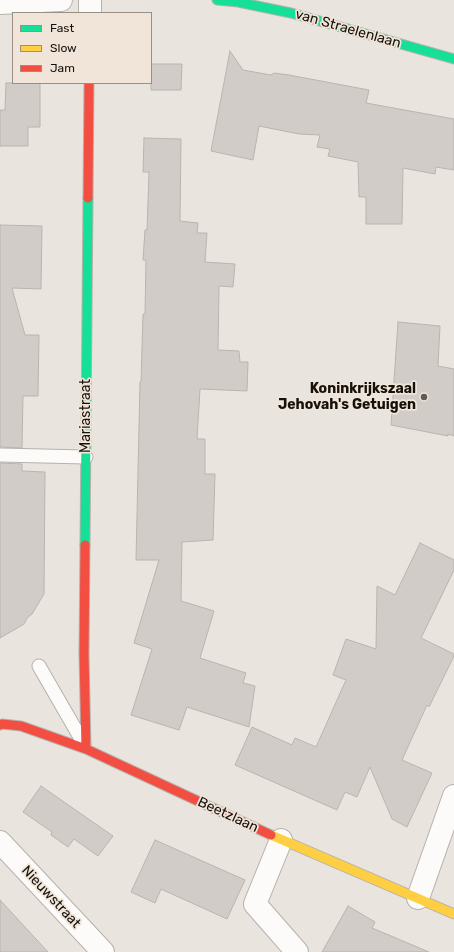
<!DOCTYPE html>
<html>
<head>
<meta charset="utf-8">
<style>
	body { margin:0 }
	#map { position:relative; width:454px; height:952px; overflow:hidden; background:#eae4de; font-family:Rubik,sans-serif }
	canvas { display:block }
	.legend { position:absolute; left:12px; top:12px; width:140px; height:72px; box-sizing:border-box; background:#f0e5d8; border:1px solid #989087; margin:0; padding:5px 7px; list-style:none; font-size:12px; color:#15110d }
	.legend li { display:flex; align-items:center; gap:8px; height:20px }
	.legend b { width:20px; border:1px solid #989087 }
</style>
</head>
<body>
<div id="map">
<canvas width="454" height="952"></canvas>
<ul class="legend">
<li><b style="height:5px;background:#16e098"></b>Fast</li>
<li><b style="height:5px;background:#ffcf43"></b>Slow</li>
<li><b style="height:5px;background:#f24e42"></b>Jam</li>
</ul>
</div>
<script>
const c = document.querySelector('canvas').getContext('2d');
c.lineJoin = 'round';
function fillPath(path, color) {
  c.fillStyle = color;
  c.fill(path, 'evenodd');
}
function poly(rows) {
  const path = new Path2D();
  for (const r of rows) {
    path.moveTo(r[0], r[1]);
    for (let i = 2; i < r.length; i += 2) path.lineTo(r[i], r[i + 1]);
  }
  return path;
}
function trace(path, color, width, dash) {
  c.strokeStyle = color;
  c.lineWidth = width;
  c.lineCap = dash ? 'butt' : 'round';
  c.setLineDash(dash || []);
  c.stroke(path);
}
function drawText(font, color, halo, rows, align = 'center') {
  c.font = font + ' Rubik,sans-serif';
  c.lineWidth = 3.5;
  c.setLineDash([]);
  c.textBaseline = 'middle';
  c.strokeStyle = halo;
  c.fillStyle = color;
  for (const [text, x, y, turn = 0] of rows) {
    c.save();
    c.translate(x, y);
    c.rotate((+turn || 0) * Math.PI / 180);
    c.textAlign = isNaN(turn) ? turn : align;
    if (halo) c.strokeText(text, 0, 0);
    c.fillText(text, 0, 0);
    c.restore();
  }
}
const building = poly([
	[230,51,243,70,271,75,274,73,289,75,369,90,366,103,454,119,454,170,436,167,435,174,403,168,402,224,366,224,366,197,359,197,358,162,328,156,330,149,317,147,320,135,299,134,259,126,253,160,211,151,230,51],
	[151,64,182,64,181,90,151,90,151,64],
	[6,83,40,83,40,127,28,127,28,146,0,146,0,110,5,110,6,83],
	[144,138,181,139,180,221,198,223,197,233,207,233,205,262,235,264,233,287,219,286,218,350,239,351,240,362,248,362,247,391,200,389,197,439,205,439,205,474,215,474,213,540,182,542,181,601,214,611,200,658,246,673,243,683,255,686,249,727,187,707,179,730,131,715,152,649,134,643,159,560,136,560,140,382,141,382,143,314,145,314,146,260,143,260,145,230,147,230,149,172,143,172,144,138],
	[0,225,42,226,41,289,12,288,25,335,39,335,38,396,23,396,22,448,0,447,0,225],
	[398,322,440,326,438,366,454,369,454,436,448,434,448,436,391,425,398,322],
	[0,463,22,464,22,471,45,472,44,594,32,614,27,618,24,624,0,638,0,463],
	[420,543,454,560,454,570,421,638,454,654,454,656,429,707,427,705,402,760,432,773,407,827,392,819,370,767,357,797,345,792,337,810,235,765,252,727,292,745,295,738,316,747,346,680,333,675,346,639,376,649,377,586,395,595,420,543],
	[41,786,113,836,98,856,74,839,68,847,51,835,52,832,23,812,41,786],
	[155,840,245,880,227,919,161,889,155,903,131,892,155,840],
	[0,900,48,952,0,952,0,900],
	[348,906,375,922,372,928,429,952,322,952,348,906]
]);
const lane = poly([
	[0,455,86,457],
	[39,666,84,744]
]);
const street = poly([
	[0,3,61,0],
	[90,13,90,0],
	[281,840,255,904,297,952],
	[0,842,103,952],
	[418,898,454,796]
]);
const fast = poly([
	[217,0,238,2,291,13,454,59],
	[85,545,88,198]
]);
const slow = poly([
	[271,835,454,914]
]);
const jam = poly([
	[88,198,89,83],
	[85,545,84,654,86,749],
	[0,725,2,724,21,726,86,749,271,835]
]);
const markers = [
	[424,397,4,"#605b56"]
];
const streetNames = [
	["van Straelenlaan",348,29,16],
	["Mariastraat",86,416,-90],
	["Beetzlaan",228,815,25],
	["Nieuwstraat",51,897,47]
];
const poiNames = [
	["Koninkrijkszaal",416,389],
	["Jehovah's Getuigen",416,405]
];
fillPath(building, '#d1ccc7');
trace(building, '#b9b4af', 1);
trace(lane, '#b6b1ac', 15);
trace(street, '#b6b1ac', 24);
trace(fast, '#b6b1ac', 11);
trace(slow, '#b6b1ac', 11);
trace(jam, '#b6b1ac', 11);
trace(lane, '#fcfbfa', 13);
trace(street, '#fcfbfa', 22);
trace(fast, '#16e098', 9);
trace(slow, '#ffcf43', 9);
trace(jam, '#f24e42', 9);
for (const [x, y, r, color] of markers) {
  const dot = new Path2D();
  dot.arc(x, y, r, 0, 2 * Math.PI);
  c.fillStyle = color;
  c.fill(dot);
  trace(dot, '#f0e5d8', 1.5);
}
drawText('14px', '#15110d', '#f0e5d8', streetNames);
drawText('bold 14px', '#15110d', '#f0e5d8', poiNames, 'right');
</script>
</body>
</html>
